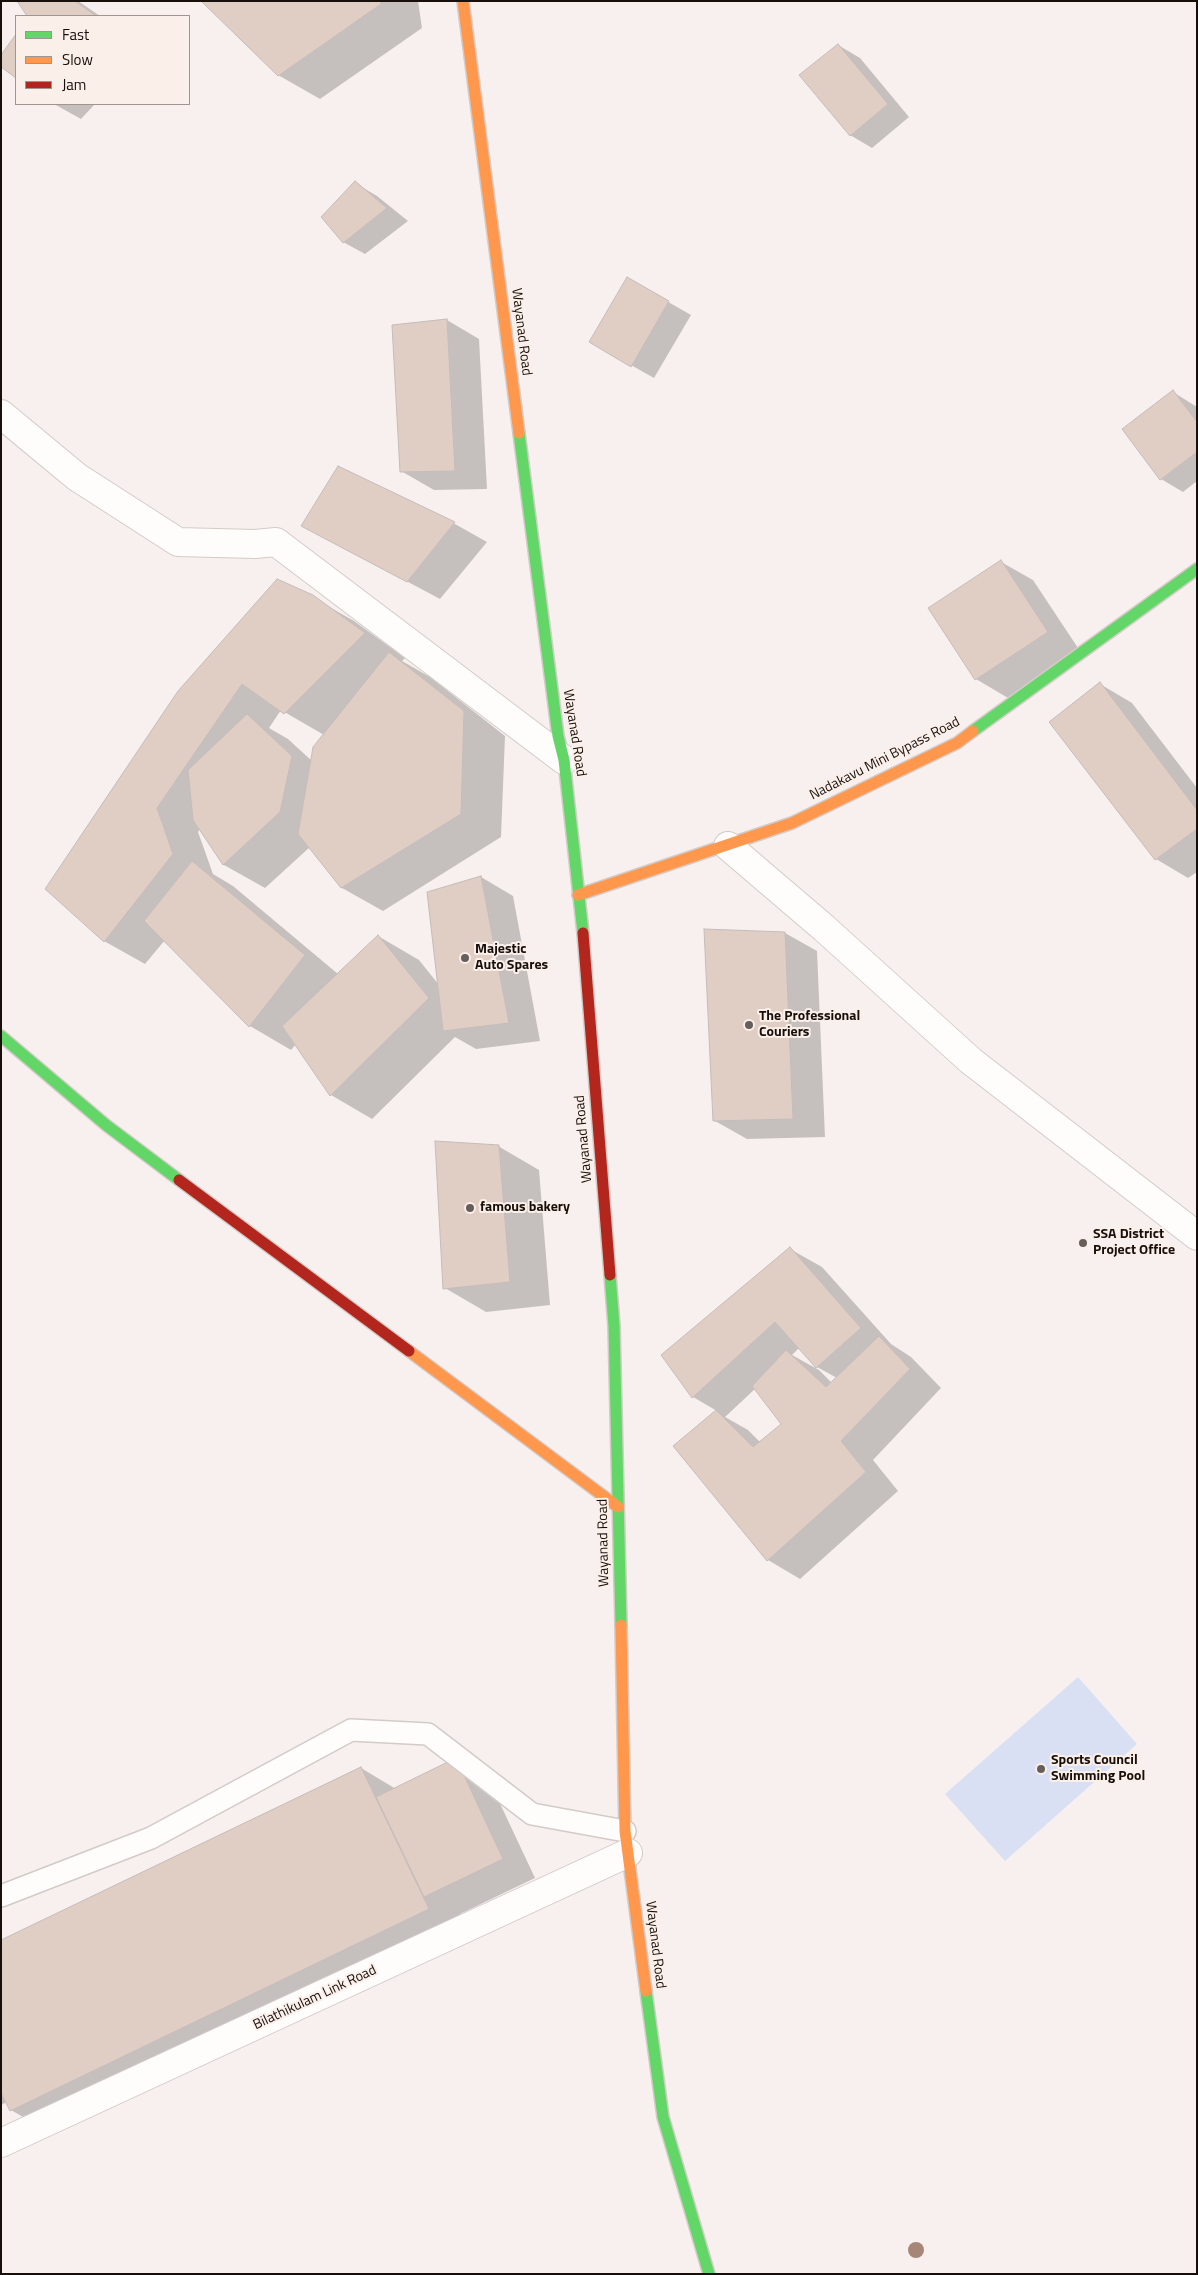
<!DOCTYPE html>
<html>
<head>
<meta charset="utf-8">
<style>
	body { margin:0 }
	#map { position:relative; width:1198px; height:2275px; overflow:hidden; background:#f7f0ee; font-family:"Titillium Web",sans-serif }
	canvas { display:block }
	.frame { position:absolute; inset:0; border:2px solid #180f0a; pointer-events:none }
	.legend { position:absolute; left:15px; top:15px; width:175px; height:90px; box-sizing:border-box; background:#fbefea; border:1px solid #a09590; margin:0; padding:6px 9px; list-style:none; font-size:15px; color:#180f0a }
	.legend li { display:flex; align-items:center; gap:10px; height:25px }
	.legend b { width:25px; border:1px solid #a09590 }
</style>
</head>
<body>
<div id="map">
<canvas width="1198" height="2275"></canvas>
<div class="frame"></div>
<ul class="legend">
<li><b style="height:6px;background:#63d668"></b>Fast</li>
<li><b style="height:6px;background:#ff974d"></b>Slow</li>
<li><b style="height:6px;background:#b3261e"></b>Jam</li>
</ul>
</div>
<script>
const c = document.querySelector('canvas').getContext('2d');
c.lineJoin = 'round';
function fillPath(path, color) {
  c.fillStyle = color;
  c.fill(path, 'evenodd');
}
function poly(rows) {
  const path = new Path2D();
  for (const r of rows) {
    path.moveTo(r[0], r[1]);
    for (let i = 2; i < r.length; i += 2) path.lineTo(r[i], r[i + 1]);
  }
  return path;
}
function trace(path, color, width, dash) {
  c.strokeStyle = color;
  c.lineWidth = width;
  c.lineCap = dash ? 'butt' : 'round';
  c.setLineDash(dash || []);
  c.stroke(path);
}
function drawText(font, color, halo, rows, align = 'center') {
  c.font = font + ' "Titillium Web",sans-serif';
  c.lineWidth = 4;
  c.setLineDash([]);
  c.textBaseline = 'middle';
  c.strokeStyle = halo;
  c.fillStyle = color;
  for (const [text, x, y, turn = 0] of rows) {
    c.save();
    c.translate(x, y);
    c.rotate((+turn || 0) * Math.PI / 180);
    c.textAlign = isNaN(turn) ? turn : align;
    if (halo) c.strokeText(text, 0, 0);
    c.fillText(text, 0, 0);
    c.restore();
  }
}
const water = poly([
	[1078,1677,1137,1744,1005,1861,945,1794]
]);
const shadow = poly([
	[19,1,78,1,100,16,28,16],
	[203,1,418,1,422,28,320,99,278,75],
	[838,45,860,58,909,117,872,148,850,135],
	[54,104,95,104,81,119],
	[355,183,377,196,408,221,365,254,343,242],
	[628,279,691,315,654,378,590,342],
	[447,320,479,339,487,489,434,490,401,471],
	[1173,392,1197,407,1197,481,1183,492,1161,479],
	[338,468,455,524,487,542,440,599,303,526],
	[1001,562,1033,580,1080,651,1008,698,976,679],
	[312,597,354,621,405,658,402,661,430,677,505,736,501,837,383,911,342,888,310,847,265,888,224,865,200,829,198,832,213,874,233,886,338,974,378,936,419,960,439,985,481,877,513,896,540,1041,476,1049,455,1037,372,1119,331,1095,296,1044,291,1050,250,1026,165,940,145,964,104,941,47,889],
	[281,710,324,735,312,761,288,739,269,728],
	[1100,684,1132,703,1197,788,1197,872,1188,878,1156,859,1051,722],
	[785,933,817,951,825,1137,747,1139,715,1121],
	[498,1146,539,1170,550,1305,486,1312,445,1288],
	[790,1249,822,1267,891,1344,911,1357,941,1388,873,1460,898,1491,800,1579,768,1560,717,1411,693,1397,662,1355],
	[800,1347,817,1367,837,1378,832,1383,819,1370,792,1355],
	[756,1388,783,1425,761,1443,748,1430,725,1417],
	[456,1760,488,1778,535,1878,460,1914,469,1932,52,2134,11,2110,7,2102,1,2105,1,1942,361,1768,396,1789]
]);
const building = poly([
	[17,1,75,1,96,16,27,16,17,1],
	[201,1,381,1,381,4,278,76,201,1],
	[16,34,16,78,1,67,1,55,16,34],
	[838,44,888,104,850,136,799,75,838,44],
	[355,181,387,208,343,243,321,217,355,181],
	[627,277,669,301,631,367,589,342,627,277],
	[447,319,455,471,400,472,392,325,447,319],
	[1173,390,1197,422,1197,452,1160,480,1122,429,1173,390],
	[338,466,455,522,407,582,301,526,338,466],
	[1001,560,1048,632,975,680,928,608,1001,560],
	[277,579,313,595,365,633,284,714,242,684,157,808,173,854,104,942,45,889,178,691,277,579],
	[389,652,464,711,461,814,341,888,298,834,313,747,389,652],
	[1100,682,1197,810,1197,829,1155,860,1049,722,1100,682],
	[247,714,292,756,280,812,223,865,193,820,188,770,247,714],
	[192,861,305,955,249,1027,144,921,192,861],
	[481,876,509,1023,443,1031,427,892,481,876],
	[704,929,785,932,793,1119,713,1121,704,929],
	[378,935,429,998,330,1096,282,1026,378,935],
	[435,1141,499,1145,510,1282,443,1289,435,1141],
	[790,1247,861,1328,816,1368,775,1322,692,1398,661,1355,790,1247],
	[879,1336,910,1369,841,1441,866,1472,767,1561,673,1446,716,1410,753,1447,781,1424,752,1386,786,1350,826,1387,879,1336],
	[456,1758,503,1859,424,1897,376,1797,456,1758],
	[361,1767,429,1909,10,2111,1,2093,1,1940,361,1767]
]);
const lane = poly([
	[1,1896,151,1838,351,1730,428,1734,532,1814,625,1831]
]);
const street = poly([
	[1,414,77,477,178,542,255,544,276,542,564,760],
	[728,846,824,928,971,1061,1197,1236],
	[1,2143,628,1853]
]);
const fast = poly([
	[519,433,558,736,564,760,583,933],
	[973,731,1197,569],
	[1,1036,106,1125,179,1180],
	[610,1275,614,1326,621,1625],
	[646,1991,663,2117,709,2274]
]);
const slow = poly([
	[463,1,519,433],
	[578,895,792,823,957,743,973,731],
	[409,1351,618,1507],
	[621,1625,625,1831,646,1991]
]);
const jam = poly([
	[583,933,610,1275],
	[179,1180,409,1351]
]);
const trees = [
	[916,2250]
];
const markers = [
	[465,958,5,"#665e5a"],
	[749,1025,5,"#665e5a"],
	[470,1208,5,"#665e5a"],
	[1083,1243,5,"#665e5a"],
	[1041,1769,5,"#665e5a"]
];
const streetNames = [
	["Wayanad Road",521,332,83],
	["Wayanad Road",574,733,81],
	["Nadakavu Mini Bypass Road",885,759,-27],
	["Wayanad Road",584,1139,-95],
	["Wayanad Road",604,1543,-91],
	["Wayanad Road",655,1945,83],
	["Bilathikulam Link Road",315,1998,-25]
];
const poiNames = [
	["Majestic",475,950],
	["Auto Spares",475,966],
	["The Professional",759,1017],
	["Couriers",759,1033],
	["famous bakery",480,1208],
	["SSA District",1093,1235],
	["Project Office",1093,1251],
	["Sports Council",1051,1761],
	["Swimming Pool",1051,1777]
];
fillPath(water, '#d9e0f4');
fillPath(shadow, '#0003');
fillPath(building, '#e0cec5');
trace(building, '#c4bcb9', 1);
trace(lane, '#d3cbc7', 24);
trace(street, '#d3cbc7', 30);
trace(fast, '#d3cbc7', 14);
trace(slow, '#d3cbc7', 14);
trace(jam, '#d3cbc7', 14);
trace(lane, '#fefdfc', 21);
trace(street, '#fefdfc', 28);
trace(fast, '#63d668', 11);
trace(slow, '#ff974d', 11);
trace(jam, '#b3261e', 11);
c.fillStyle = '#a68777';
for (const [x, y] of trees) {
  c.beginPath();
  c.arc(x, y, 8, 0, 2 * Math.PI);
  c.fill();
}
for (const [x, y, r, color] of markers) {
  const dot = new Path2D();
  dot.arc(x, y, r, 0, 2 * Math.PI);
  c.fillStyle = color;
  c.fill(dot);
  trace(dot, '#fbefea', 2);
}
drawText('14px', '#180f0a', '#fbefea', streetNames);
drawText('bold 14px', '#180f0a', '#fbefea', poiNames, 'left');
</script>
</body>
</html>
